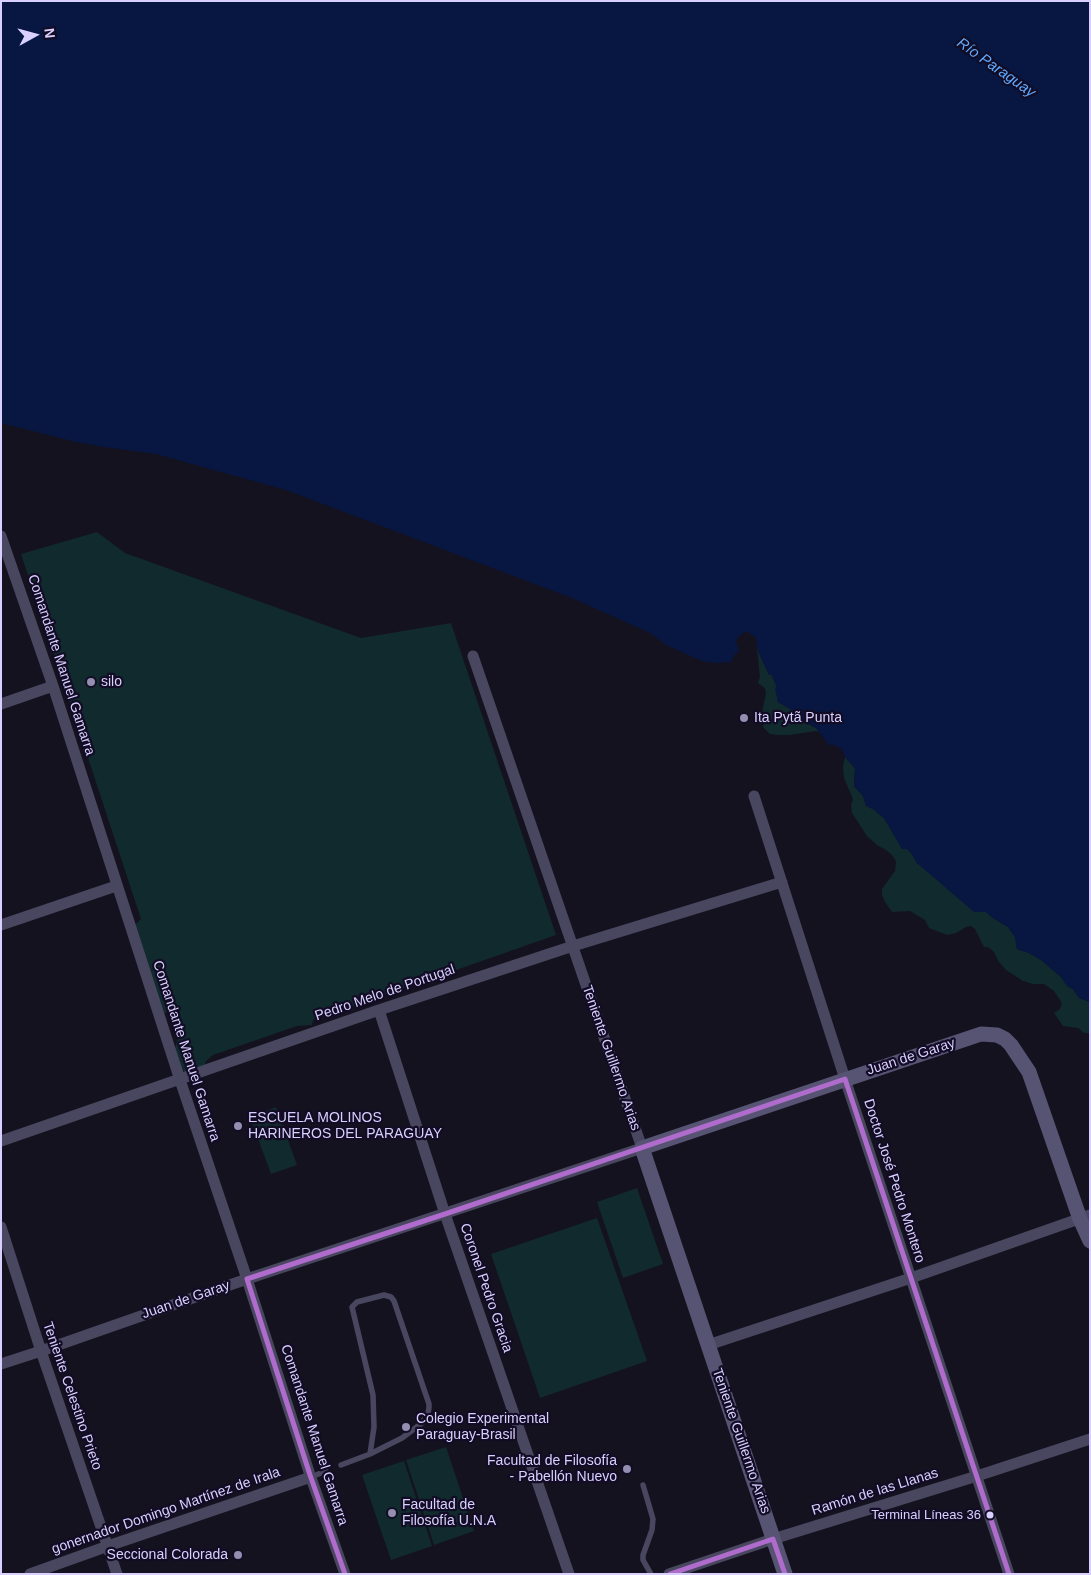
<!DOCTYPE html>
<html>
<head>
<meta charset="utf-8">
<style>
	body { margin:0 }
	#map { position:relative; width:1091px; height:1575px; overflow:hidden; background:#15121f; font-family:Arial,sans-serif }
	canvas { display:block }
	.frame { position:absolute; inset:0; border:2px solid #d9d0ff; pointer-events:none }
	.north { position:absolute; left:10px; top:10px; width:50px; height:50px; -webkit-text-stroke:4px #120c25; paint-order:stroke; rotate:83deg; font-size:14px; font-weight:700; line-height:20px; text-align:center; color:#d9d0ff }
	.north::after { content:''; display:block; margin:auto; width:18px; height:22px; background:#d9d0ff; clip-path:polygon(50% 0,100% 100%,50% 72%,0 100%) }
</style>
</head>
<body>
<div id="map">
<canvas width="1091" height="1575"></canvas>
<div class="frame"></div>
<div class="north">N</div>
</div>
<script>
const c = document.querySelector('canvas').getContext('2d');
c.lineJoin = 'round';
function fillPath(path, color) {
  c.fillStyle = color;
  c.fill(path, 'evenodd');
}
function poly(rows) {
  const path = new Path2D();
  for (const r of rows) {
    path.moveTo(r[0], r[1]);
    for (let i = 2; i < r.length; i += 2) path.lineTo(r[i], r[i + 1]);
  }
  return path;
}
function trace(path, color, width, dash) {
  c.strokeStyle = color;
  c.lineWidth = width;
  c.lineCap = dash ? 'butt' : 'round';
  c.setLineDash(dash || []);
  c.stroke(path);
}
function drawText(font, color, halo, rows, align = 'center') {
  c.font = font + ' Arial,sans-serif';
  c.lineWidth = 4.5;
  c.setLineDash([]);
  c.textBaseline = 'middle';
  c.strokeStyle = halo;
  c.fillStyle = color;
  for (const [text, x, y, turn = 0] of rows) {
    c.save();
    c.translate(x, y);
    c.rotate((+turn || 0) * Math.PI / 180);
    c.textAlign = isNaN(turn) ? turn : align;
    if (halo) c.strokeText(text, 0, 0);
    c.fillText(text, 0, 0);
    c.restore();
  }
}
const green = poly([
	[97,532,125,553,361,638,451,623,556,935,439,976,438,979,434,983,424,985,418,983,370,1000,368,1004,356,1005,313,1020,312,1025,297,1026,213,1055,206,1061,204,1068,184,1072,177,1062,174,1052,179,1034,171,1011,165,1013,159,1011,134,926,141,919,21,554],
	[756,638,758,651,769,675,771,674,777,687,778,702,790,709,804,722,816,728,820,732,815,731,790,735,777,735,770,734,763,727,764,719,762,713,766,693,765,688,759,684,758,682,760,677],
	[845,757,855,768,854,786,863,796,866,806,873,809,884,818,902,848,907,849,912,854,917,863,978,911,986,912,993,918,1008,927,1015,937,1017,949,1029,953,1041,960,1061,977,1067,986,1073,989,1079,998,1090,1002,1090,1033,1084,1033,1078,1028,1063,1026,1054,1013,1060,1009,1062,1003,1054,991,1044,984,1033,984,1023,981,1006,970,999,962,994,952,988,947,984,947,975,929,971,926,966,927,956,933,947,935,929,928,925,920,910,911,892,912,885,902,882,895,882,889,895,871,896,861,892,855,886,850,877,845,867,836,852,813,851,805,853,799,844,778,843,766],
	[276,1107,297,1165,271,1174,250,1117],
	[637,1188,663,1264,623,1278,597,1202],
	[597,1218,647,1361,540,1398,491,1254],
	[446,1447,474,1531,434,1545,406,1460],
	[404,1461,432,1546,391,1560,362,1475]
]);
const water = poly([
	[1,1,1090,1,1090,1002,1079,998,1073,989,1067,986,1061,977,1041,960,1029,953,1017,949,1015,937,1008,927,993,918,986,912,974,912,917,863,912,854,907,849,902,849,884,818,873,809,866,806,863,796,854,786,855,768,845,757,842,749,834,745,829,745,816,728,804,722,790,709,778,702,775,688,777,686,771,674,769,675,758,651,756,638,747,631,740,635,736,641,739,652,735,654,731,662,715,663,702,661,666,645,650,633,572,598,286,490,156,454,104,447,76,442,1,423]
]);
const lane = poly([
	[341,1465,370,1454,402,1438,422,1423,428,1413,429,1408,429,1404,394,1301,391,1297,384,1295,357,1302,352,1307,373,1395,374,1427,370,1454],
	[311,1477,326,1471],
	[643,1485,653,1519,652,1530,643,1555,643,1560,651,1574]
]);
const street = poly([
	[1,536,53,686,180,1080,247,1279,310,1475,345,1574],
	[1,704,53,686],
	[754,796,845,1079,1009,1574],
	[1,925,116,886],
	[379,1010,445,1214,569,1574],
	[1,1141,379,1010,573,946,782,882],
	[1,1227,41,1351,117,1574],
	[708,1345,911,1278,1090,1215],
	[1,1364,41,1351,247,1279,642,1148,473,656],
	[30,1574,108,1546,311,1477],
	[669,1574,773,1539,977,1476,1090,1439]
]);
const secondary = poly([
	[785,1574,642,1148,981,1034,997,1035,1005,1039,1011,1045,1029,1072,1080,1219,1090,1241]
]);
const bus1 = poly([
	[345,1574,310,1475,247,1279,445,1214,845,1079,1009,1574],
	[670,1574,773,1539,785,1574]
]);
const markers = [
	[91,682,5,"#948eb1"],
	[744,718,5,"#948eb1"],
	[238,1126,5,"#948eb1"],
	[406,1427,5,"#948eb1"],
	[627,1469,5,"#948eb1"],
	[392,1513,5,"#948eb1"],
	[990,1515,4.5,"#d9d0ff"],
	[238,1555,5,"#948eb1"]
];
const busNames = [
	["Terminal Líneas 36",981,1515]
];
const streetNames = [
	["Comandante Manuel Gamarra",61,665,72],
	["Pedro Melo de Portugal",385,993,-19],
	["Comandante Manuel Gamarra",186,1051,72],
	["Juan de Garay",911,1057,-18],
	["Teniente Guillermo Arias",611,1058,71],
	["Doctor José Pedro Montero",894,1181,72],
	["Coronel Pedro Gracia",486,1288,71],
	["Juan de Garay",186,1300,-19],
	["Teniente Celestino Prieto",72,1396,71],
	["Comandante Manuel Gamarra",314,1435,72],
	["Teniente Guillermo Arias",741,1441,71],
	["Ramón de las Llanas",875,1492,-17],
	["gonernador Domingo Martínez de Irala",166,1511,-19]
];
const poiNames = [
	["silo",101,682],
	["Ita Pytã Punta",754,718],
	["ESCUELA MOLINOS",248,1118],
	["HARINEROS DEL PARAGUAY",248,1134],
	["Colegio Experimental",416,1419],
	["Paraguay-Brasil",416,1435],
	["Facultad de Filosofía",617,1461,"right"],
	["- Pabellón Nuevo",617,1477,"right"],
	["Facultad de",402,1505],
	["Filosofía U.N.A",402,1521],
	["Seccional Colorada",228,1555,"right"]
];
const waterNames = [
	["Río Paraguay",996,68,35]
];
fillPath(green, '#102a2d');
fillPath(water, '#071741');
trace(lane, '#494660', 5.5);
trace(street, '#494660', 11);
trace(secondary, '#565373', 15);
trace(bus1, '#b06ccc', 5);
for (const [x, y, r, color] of markers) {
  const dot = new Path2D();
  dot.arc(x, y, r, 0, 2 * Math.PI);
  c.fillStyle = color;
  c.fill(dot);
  trace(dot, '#120c25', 2);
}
drawText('13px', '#d9d0ff', '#120c25', busNames, 'right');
drawText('14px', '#d9d0ff', '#120c25', streetNames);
drawText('14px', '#d9d0ff', '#120c25', poiNames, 'left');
drawText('italic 15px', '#5ea9ff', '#120c25', waterNames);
</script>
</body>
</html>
